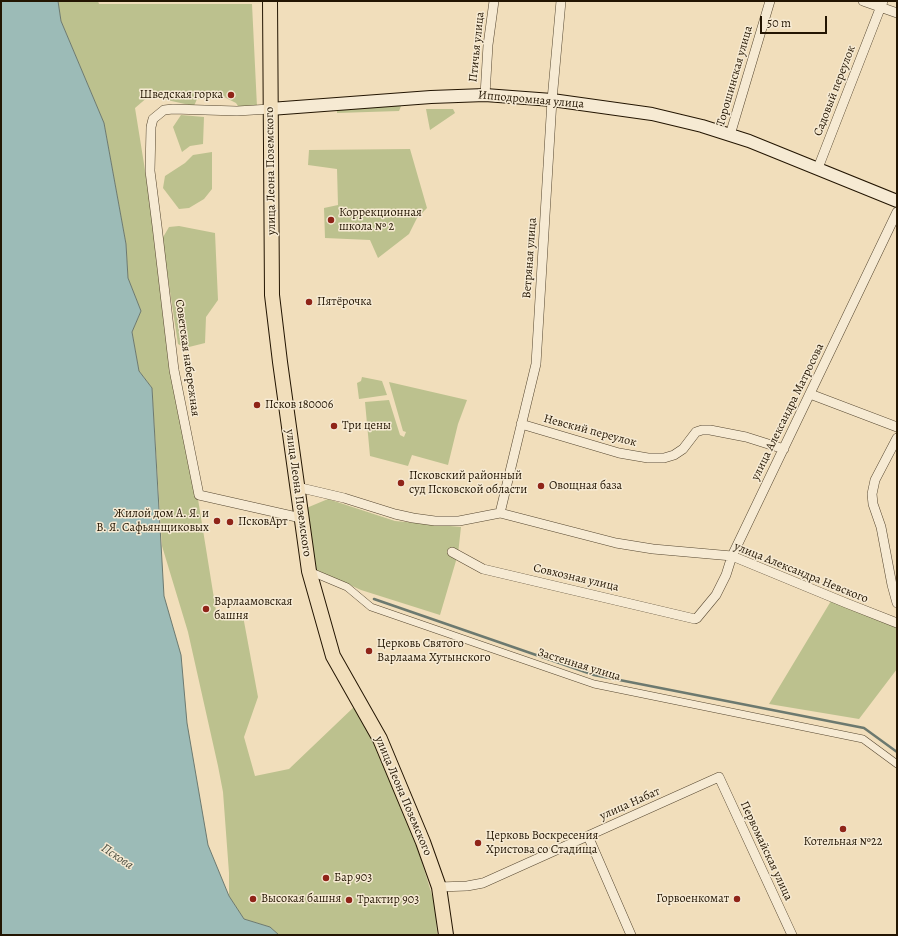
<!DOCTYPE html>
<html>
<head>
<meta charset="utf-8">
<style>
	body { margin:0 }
	#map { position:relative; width:898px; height:936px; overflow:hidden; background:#f1debb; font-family:Alegreya,serif }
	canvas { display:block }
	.frame { position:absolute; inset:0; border:2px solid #231502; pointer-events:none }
	.scale { position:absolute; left:760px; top:16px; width:67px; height:18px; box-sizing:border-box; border:2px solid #231502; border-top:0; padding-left:5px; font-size:12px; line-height:14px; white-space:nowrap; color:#231502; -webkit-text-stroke:3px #f6ead3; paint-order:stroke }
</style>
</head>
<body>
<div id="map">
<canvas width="898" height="936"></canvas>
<div class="frame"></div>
<div class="scale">50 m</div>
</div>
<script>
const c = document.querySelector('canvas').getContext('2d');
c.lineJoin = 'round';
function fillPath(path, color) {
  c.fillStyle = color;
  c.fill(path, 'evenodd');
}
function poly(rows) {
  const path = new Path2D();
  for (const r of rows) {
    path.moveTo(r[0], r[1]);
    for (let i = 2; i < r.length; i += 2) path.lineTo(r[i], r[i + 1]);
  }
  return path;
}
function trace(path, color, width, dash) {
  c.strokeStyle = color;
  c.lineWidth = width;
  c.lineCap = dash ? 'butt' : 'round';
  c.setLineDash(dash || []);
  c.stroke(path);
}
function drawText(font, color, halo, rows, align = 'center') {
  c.font = font + ' Alegreya,serif';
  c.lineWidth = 3;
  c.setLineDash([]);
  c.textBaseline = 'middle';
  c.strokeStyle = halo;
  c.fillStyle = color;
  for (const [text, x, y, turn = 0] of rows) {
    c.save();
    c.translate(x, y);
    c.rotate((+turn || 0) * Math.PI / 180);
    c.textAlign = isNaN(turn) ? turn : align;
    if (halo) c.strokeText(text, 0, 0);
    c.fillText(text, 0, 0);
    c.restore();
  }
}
const green = poly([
	[58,1,98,1,99,4,252,4,257,107,242,109,238,106,236,103,222,96,214,99,197,99,194,106,149,96,135,108,217,617,243,616,258,697,244,737,255,776,289,769,356,705,378,745,407,814,436,908,437,935,279,935,270,927,244,919,229,896,229,873,223,792,218,766,188,632,162,546,152,388,139,371,132,332,141,311,128,278,126,244,104,123,61,21],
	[402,104,399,111,337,113,337,109],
	[426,109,453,109,455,113,430,130],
	[181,115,204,117,203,144,190,146,182,152,173,127],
	[410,149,427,208,417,218,409,234,378,258,370,240,325,238,324,208,338,205,337,169,308,165,309,150],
	[212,152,212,189,204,199,189,208,179,209,163,188,165,176,185,163,193,155],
	[179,226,215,233,218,300,206,317,205,343,185,348,178,344,162,239,169,227],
	[362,377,382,381,387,395,359,399,357,383,361,381],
	[389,382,467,400,458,424,448,465,412,455,408,466,370,456,365,402,389,400,400,435,404,437,406,432,403,431],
	[328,499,395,521,461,527,458,554,440,615,361,590,312,568,304,509],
	[831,601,897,628,897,669,859,719,769,704]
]);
const water = poly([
	[1,1,58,1,61,21,104,123,126,244,128,278,141,311,132,332,139,371,152,388,164,596,181,655,187,723,208,845,229,896,244,919,270,927,279,935,1,935,1,1]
]);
const stream = poly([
	[374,599,594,675,864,728,897,752]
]);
const pedestrian = poly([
	[309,571,347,587,371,607,594,684,863,739,897,764]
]);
const minor = poly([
	[863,1,897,13],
	[485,95,488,45,494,1],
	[270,109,237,111,173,109,164,110,153,119,151,127,150,171,157,226,174,370,199,495,301,518],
	[730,135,770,1],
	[818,168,883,1],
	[810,394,897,427],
	[521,424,619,453,648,458,664,458,674,455,683,449,696,432,702,430,710,430,746,437,784,449],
	[897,438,875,480,872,494,873,504,881,527,892,585,897,603],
	[297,487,344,498,395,514,413,518,435,521,459,521,500,513,616,543,653,549,732,556,846,603,897,623],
	[500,513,536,364,552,100,561,1],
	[452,552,483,569,695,619,697,618,716,595,726,575,732,556,897,212],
	[588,836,631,935],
	[439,887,467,886,483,883,719,777,792,935]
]);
const secondary = poly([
	[270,109,431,97,485,95,552,100,652,114,702,126,749,141,897,201]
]);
const primary = poly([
	[270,1,272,295,280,362,309,571,333,656,380,739,423,842,439,887,446,935]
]);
const markers = [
	[231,95,4,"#8f2418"],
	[331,220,4,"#8f2418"],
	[309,302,4,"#8f2418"],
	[257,405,4,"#8f2418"],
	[334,426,4,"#8f2418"],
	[401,483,4,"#8f2418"],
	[541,486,4,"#8f2418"],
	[217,521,4,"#8f2418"],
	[230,522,4,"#8f2418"],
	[206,609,4,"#8f2418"],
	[369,651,4,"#8f2418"],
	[843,829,4,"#8f2418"],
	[478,843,4,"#8f2418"],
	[326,878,4,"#8f2418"],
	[253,899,4,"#8f2418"],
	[737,899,4,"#8f2418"],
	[349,900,4,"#8f2418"]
];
const streetNames = [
	["Птичья улица",477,47,-84],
	["Торошинская улица",735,76,-74],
	["Садовый переулок",835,91,-69],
	["Ипподромная улица",531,100,5],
	["улица Леона Поземского",271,171,-91],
	["Ветряная улица",530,258,-86],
	["Советская набережная",187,358,82],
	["улица Александра Матросова",788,412,-64],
	["Невский переулок",590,431,15],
	["улица Леона Поземского",298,493,82],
	["улица Александра Невского",801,573,22],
	["Совхозная улица",576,578,13],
	["Застенная улица",579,665,17],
	["улица Леона Поземского",403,796,67],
	["улица Набат",630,804,-24],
	["Первомайская улица",766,851,65]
];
const poiNames = [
	["Шведская горка",223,95,"right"],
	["Коррекционная",339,213],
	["школа № 2",339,227],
	["Пятёрочка",317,302],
	["Псков 180006",265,405],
	["Три цены",342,426],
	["Псковский районный",409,476],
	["суд Псковской области",409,490],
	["Овощная база",549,486],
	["Жилой дом А. Я. и",209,514,"right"],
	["В. Я. Сафьянщиковых",209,528,"right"],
	["ПсковАрт",238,522],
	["Варлаамовская",214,602],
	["башня",214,616],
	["Церковь Святого",377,644],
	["Варлаама Хутынского",377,658],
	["Церковь Воскресения",486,836],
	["Христова со Стадища",486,850],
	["Котельная №22",843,842,"center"],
	["Бар 903",334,878],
	["Высокая башня",261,899],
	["Горвоенкомат",729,899,"right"],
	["Трактир 903",357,900]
];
const waterNames = [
	["Пскова",117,857,34]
];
fillPath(green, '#bcc18e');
fillPath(water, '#9cbbb7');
trace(water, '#6c796f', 1);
trace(stream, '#6c796f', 2.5);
trace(pedestrian, '#564730', 8);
trace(minor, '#564730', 10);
trace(secondary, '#231502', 14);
trace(primary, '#231502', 16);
trace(pedestrian, '#f6ead3', 7);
trace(minor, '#f6ead3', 9);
trace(secondary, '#f6ead3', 12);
trace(primary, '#f1debb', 14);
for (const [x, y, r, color] of markers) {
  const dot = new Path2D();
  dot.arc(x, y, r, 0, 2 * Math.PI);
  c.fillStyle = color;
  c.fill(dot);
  trace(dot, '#f6ead3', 1.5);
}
drawText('12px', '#231502', '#f6ead3', streetNames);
drawText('12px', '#231502', '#f6ead3', poiNames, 'left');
drawText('italic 13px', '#4d4f41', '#f6ead3', waterNames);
</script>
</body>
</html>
